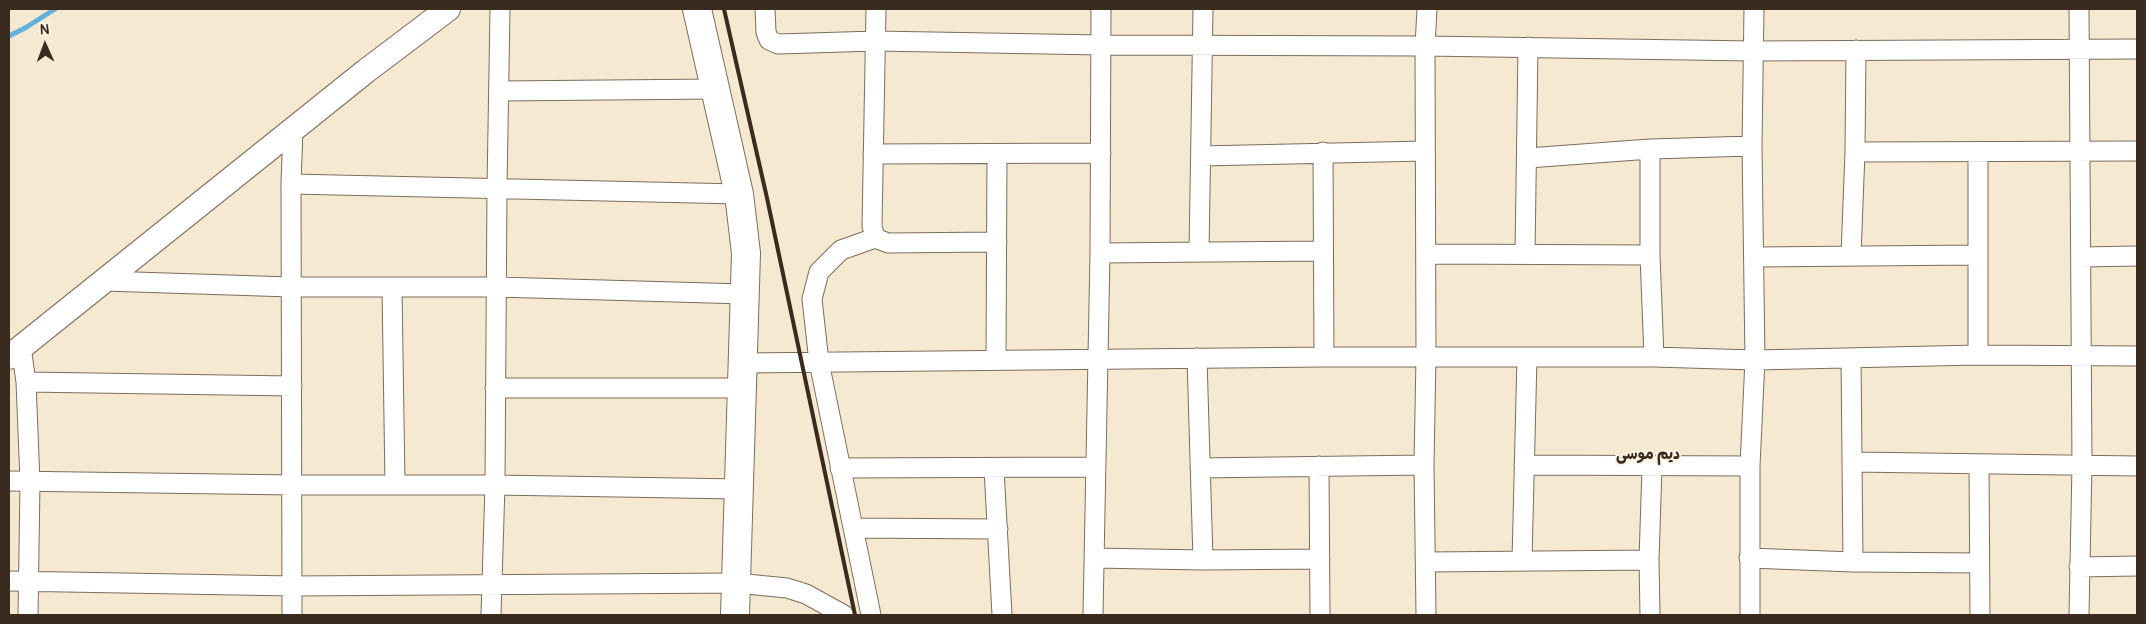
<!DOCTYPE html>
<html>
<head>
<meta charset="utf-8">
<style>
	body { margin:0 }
	#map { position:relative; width:2146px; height:624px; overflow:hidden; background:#f6e9d1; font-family:Pangolin,sans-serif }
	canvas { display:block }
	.frame { position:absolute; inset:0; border:10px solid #3b2a1e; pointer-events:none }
	.north { position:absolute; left:20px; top:20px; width:50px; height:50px; -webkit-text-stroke:4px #fcf5e5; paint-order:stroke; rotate:358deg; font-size:14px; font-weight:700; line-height:20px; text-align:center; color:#3b2a1e }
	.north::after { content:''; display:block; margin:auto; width:18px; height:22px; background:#3b2a1e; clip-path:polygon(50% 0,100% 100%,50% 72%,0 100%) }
</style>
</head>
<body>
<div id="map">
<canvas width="2146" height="624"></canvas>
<div class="frame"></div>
<div class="north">N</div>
</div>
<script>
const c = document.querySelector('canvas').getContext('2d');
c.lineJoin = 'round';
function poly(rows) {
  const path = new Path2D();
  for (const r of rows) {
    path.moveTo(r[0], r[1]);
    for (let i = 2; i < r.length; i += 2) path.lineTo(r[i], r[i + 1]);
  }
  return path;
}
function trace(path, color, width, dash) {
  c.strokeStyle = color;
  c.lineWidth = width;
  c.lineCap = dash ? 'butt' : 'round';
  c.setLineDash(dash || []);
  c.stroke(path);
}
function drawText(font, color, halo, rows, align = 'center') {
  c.font = font + ' Pangolin,"Playpen Sans Arabic",sans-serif';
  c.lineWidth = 4;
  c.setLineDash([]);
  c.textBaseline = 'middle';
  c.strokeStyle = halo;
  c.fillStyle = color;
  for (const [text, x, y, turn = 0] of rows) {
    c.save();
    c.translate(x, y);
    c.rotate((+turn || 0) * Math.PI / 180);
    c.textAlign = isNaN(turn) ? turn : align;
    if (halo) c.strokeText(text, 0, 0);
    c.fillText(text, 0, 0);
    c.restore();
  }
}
const stream = poly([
	[9,36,25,28,55,9]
]);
const minor = poly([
	[765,9,766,32,769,40,778,44,876,41,1101,45,1425,46,1753,51,2137,49],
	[876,9,872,226,875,238,888,243,997,242],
	[500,91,715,89],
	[293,129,291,184,739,194],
	[1650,149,1650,255,1654,357],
	[1323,152,1324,357],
	[1855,152,2137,151],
	[873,154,1101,153],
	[1201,156,1425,151],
	[1528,158,1650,149,1752,146],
	[291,184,292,615],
	[1199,252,1203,9],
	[1100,253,1323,251],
	[1427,254,1650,255],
	[1525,254,1528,47],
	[1851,255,1855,152,1856,50],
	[1754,257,1976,255],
	[2081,257,2137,256],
	[104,281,291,287,497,287,745,294],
	[392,287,395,485],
	[21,347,26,382,30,482,28,615],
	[1978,355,1978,153],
	[1197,358,1203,560],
	[1851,358,1853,562],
	[996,360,997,154],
	[743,363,1324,357,1654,357,1755,360,1978,355,2137,356],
	[26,382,292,386],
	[495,388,742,388],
	[1853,462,2137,466],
	[1979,464,1980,615],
	[1524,465,1750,466],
	[1319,466,1320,615],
	[840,468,1095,467],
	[1200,468,1424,465],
	[994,469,1002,615],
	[9,481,293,485,495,485,739,489],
	[853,528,998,529],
	[1094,558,1203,560,1320,559],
	[1749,558,1853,562,1979,563],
	[1522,561,1527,357],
	[1427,562,1649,560],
	[2079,567,2137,566],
	[9,581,293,586,736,583,787,588,806,594,844,615],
	[491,615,495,485,497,188,500,9],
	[871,615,819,362,812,299,819,272,841,250,875,238],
	[1093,615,1100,253,1101,9],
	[1426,615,1424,465,1426,357,1425,46,1427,9],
	[1650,615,1649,560,1652,467],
	[1750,615,1750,466,1755,360,1752,146,1754,9],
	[2079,615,2082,465,2079,9]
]);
const tertiary = poly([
	[9,357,366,71,448,9]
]);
const secondary = poly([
	[697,9,739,194,746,253,735,615]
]);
const rail = poly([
	[724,9,767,198,855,615]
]);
const quarterNames = [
	["ديم موسى",1648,455]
];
trace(stream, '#64b0dd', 5);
trace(minor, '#7c6d5d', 21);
trace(tertiary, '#7c6d5d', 26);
trace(secondary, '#7c6d5d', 30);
trace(minor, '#fff', 19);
trace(tertiary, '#fff', 24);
trace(secondary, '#fff', 28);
trace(rail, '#3b2a1e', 4);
drawText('bold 15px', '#3b2a1e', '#fcf5e5', quarterNames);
</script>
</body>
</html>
